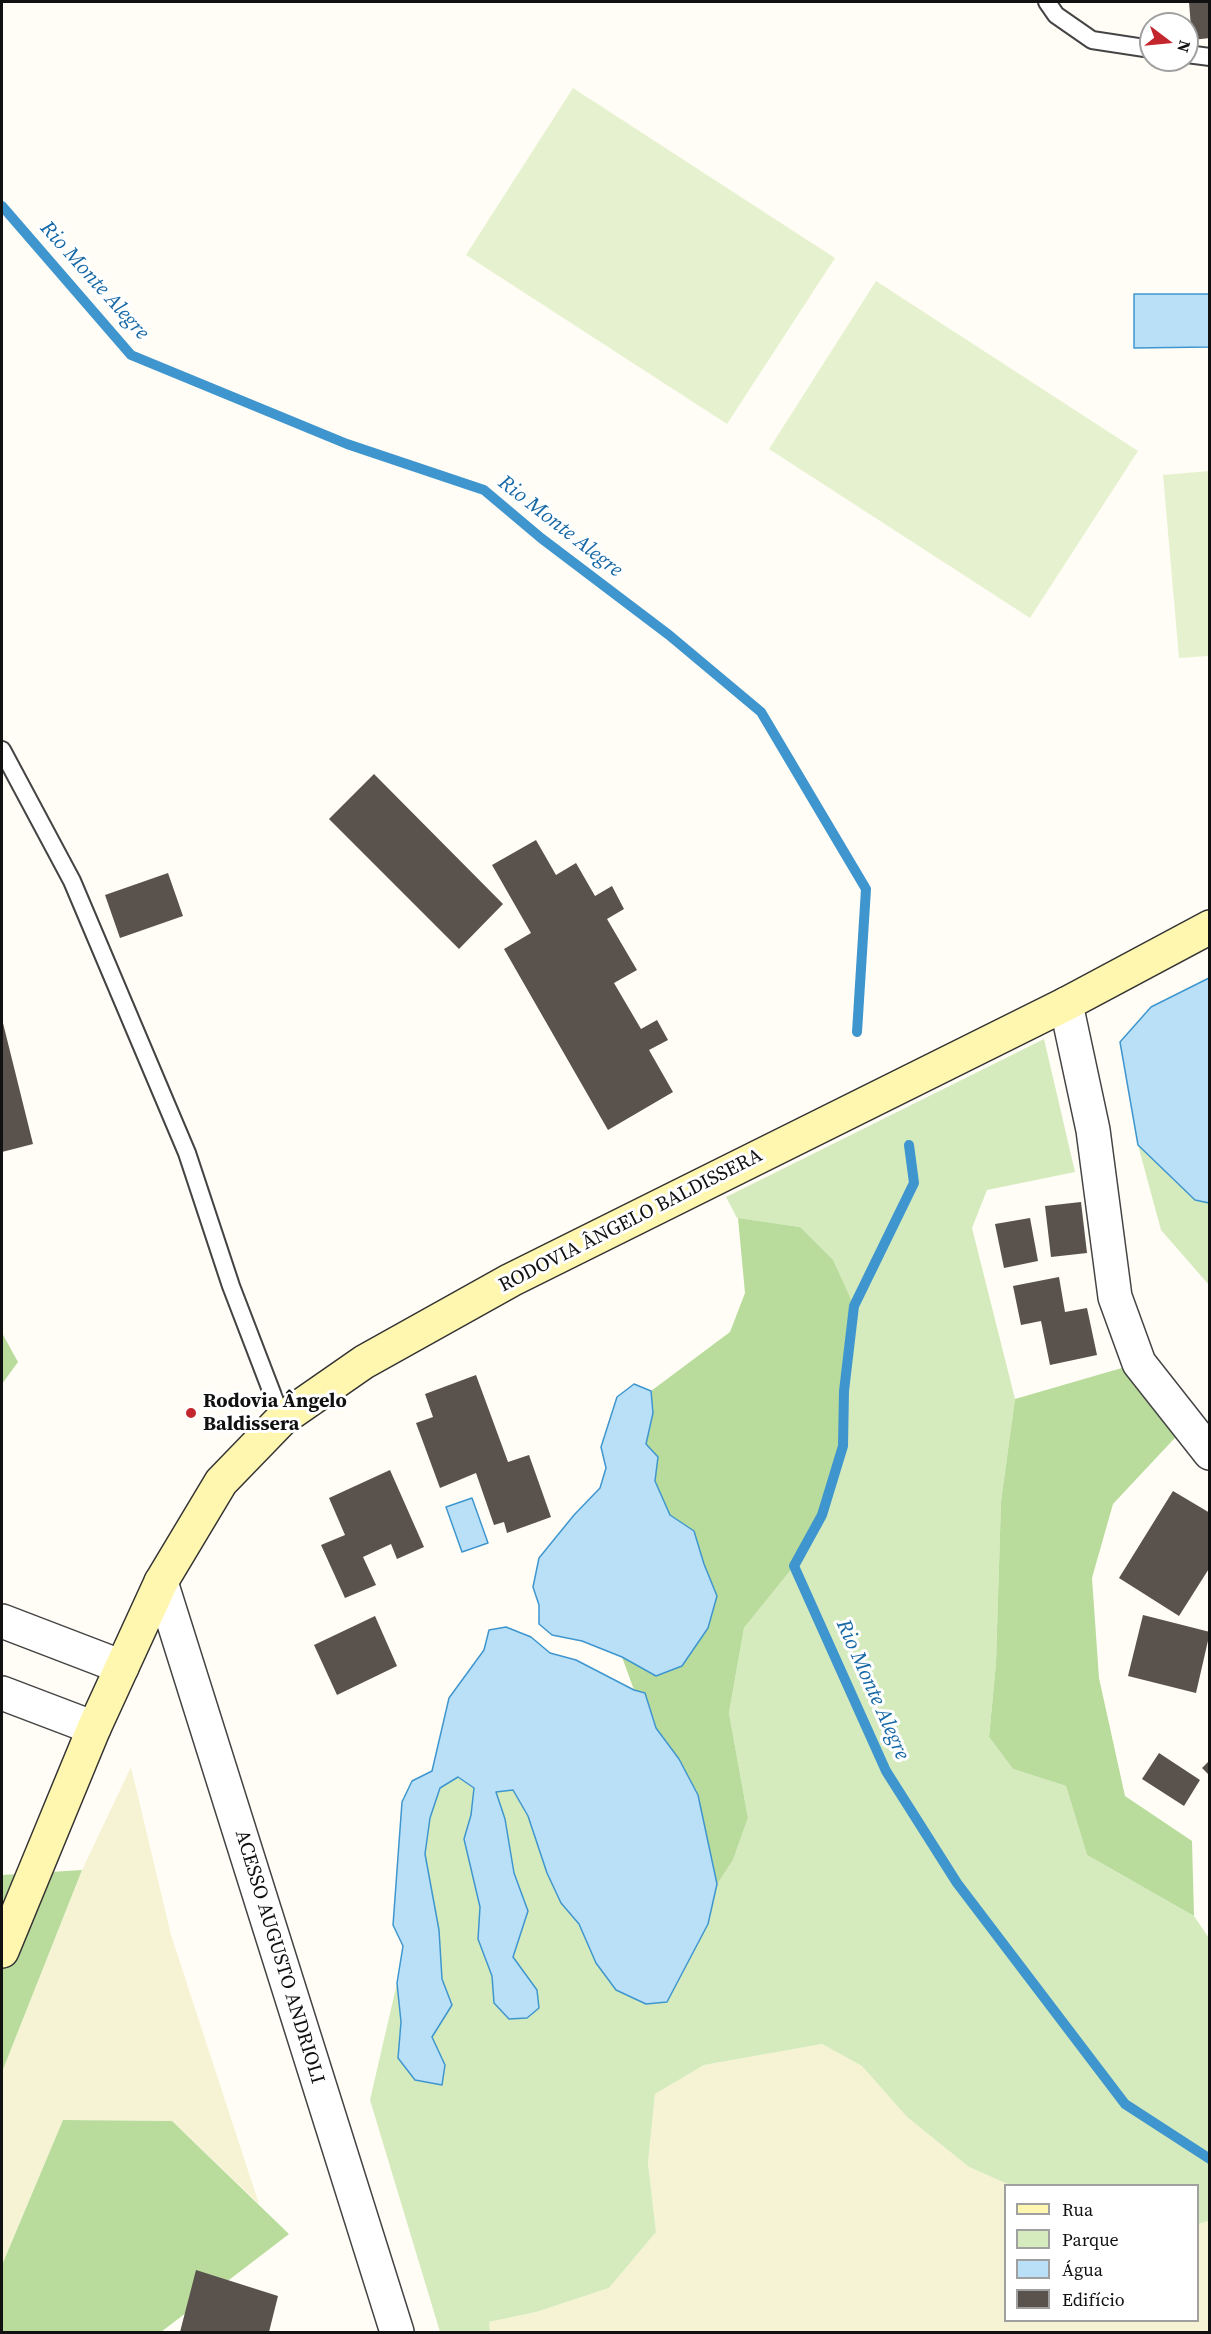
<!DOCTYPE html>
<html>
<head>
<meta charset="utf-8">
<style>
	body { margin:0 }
	#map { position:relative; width:1211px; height:2334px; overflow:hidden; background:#fffdf5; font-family:"Source Serif 4",serif }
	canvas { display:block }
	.frame { position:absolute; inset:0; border:3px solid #111; pointer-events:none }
	.legend { position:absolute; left:1004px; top:2184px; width:195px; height:138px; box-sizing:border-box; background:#fff; border:2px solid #a0a0a0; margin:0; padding:8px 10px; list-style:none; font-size:18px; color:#111 }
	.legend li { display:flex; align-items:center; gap:12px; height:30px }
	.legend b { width:30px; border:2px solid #a0a0a0 }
	.north { position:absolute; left:1139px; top:12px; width:60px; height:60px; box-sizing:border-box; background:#fff; border:2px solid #a0a0a0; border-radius:50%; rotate:106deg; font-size:16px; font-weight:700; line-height:24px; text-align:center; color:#111 }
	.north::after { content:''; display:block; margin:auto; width:21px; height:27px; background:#c4262e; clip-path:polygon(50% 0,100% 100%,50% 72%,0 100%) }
</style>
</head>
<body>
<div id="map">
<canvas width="1211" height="2334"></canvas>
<div class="frame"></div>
<ul class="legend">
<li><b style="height:8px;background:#fff6b0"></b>Rua</li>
<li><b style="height:16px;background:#d5ebbd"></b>Parque</li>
<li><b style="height:16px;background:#b9e0f7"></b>Água</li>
<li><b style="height:16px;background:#5a524d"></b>Edifício</li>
</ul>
<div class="north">N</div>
</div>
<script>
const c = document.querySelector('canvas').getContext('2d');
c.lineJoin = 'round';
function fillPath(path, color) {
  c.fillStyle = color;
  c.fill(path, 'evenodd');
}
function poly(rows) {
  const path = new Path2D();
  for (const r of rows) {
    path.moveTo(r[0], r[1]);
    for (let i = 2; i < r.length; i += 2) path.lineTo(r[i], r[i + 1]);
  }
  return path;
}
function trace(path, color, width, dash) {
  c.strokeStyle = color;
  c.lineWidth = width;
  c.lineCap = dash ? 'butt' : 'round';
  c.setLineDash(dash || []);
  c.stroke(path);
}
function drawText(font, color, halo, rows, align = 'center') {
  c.font = font + ' "Source Serif 4",serif';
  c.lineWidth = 6;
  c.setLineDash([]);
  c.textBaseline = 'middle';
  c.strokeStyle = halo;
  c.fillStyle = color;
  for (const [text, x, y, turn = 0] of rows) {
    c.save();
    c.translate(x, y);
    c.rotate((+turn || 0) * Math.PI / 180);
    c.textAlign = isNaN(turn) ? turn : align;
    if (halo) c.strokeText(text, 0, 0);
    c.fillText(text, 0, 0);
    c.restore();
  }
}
const farmland = poly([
	[131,1767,171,1935,259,2204,172,2121,63,2120,2,2265,2,2072,82,1870],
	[822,2044,862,2066,907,2117,969,2167,1010,2185,1006,2186,1006,2320,1198,2320,1198,2224,1209,2221,1209,2332,490,2332,489,2322,536,2312,609,2288,656,2232,648,2163,655,2094,704,2065]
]);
const green = poly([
	[1044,1039,1075,1172,987,1190,972,1228,1015,1399,1001,1501,996,1663,989,1737,1013,1769,1066,1786,1087,1855,1194,1916,1209,1938,1209,2221,1198,2224,1198,2186,1010,2185,969,2167,907,2117,862,2066,822,2044,704,2065,655,2094,648,2163,656,2232,609,2288,536,2312,489,2322,490,2332,440,2332,370,2100,397,1983,403,1946,393,1925,402,1802,412,1781,432,1771,449,1698,484,1650,489,1630,506,1627,531,1637,550,1653,576,1660,634,1690,645,1693,656,1728,698,1795,717,1883,733,1860,748,1818,729,1713,744,1628,794,1566,843,1446,844,1391,800,1227,737,1218,726,1197],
	[1138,1145,1195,1199,1209,1203,1209,1285,1161,1230]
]);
const forest = poly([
	[738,1218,800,1227,833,1260,854,1306,844,1391,843,1446,822,1515,794,1566,744,1628,729,1713,748,1818,733,1860,717,1884,698,1795,679,1759,656,1728,645,1693,634,1690,622,1657,655,1676,717,1596,704,1564,694,1531,670,1515,655,1481,658,1457,645,1444,653,1413,651,1391,730,1332,745,1293],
	[2,1333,18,1362,2,1384],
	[1139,1363,1187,1425,1113,1504,1092,1578,1099,1678,1125,1796,1192,1841,1194,1916,1087,1855,1066,1786,1013,1769,989,1737,996,1663,1001,1501,1015,1399],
	[82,1870,2,2072,2,1875],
	[63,2120,172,2121,289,2234,161,2332,2,2332,2,2265]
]);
const pitch = poly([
	[573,88,835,258,727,424,466,255],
	[876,281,1138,451,1030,618,769,449],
	[1209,471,1209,656,1179,658,1163,475]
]);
const water = poly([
	[1134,294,1209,294,1209,347,1134,348,1134,294],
	[1209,978,1209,1203,1195,1200,1138,1145,1120,1042,1151,1007,1209,978],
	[634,1384,651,1391,653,1413,646,1444,658,1457,655,1481,670,1515,694,1531,704,1564,717,1596,708,1628,682,1666,656,1676,622,1657,582,1641,552,1635,539,1624,539,1605,533,1587,539,1558,574,1515,600,1488,606,1468,601,1447,617,1397,634,1384],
	[472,1498,488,1543,462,1552,446,1507,472,1498],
	[506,1627,531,1637,550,1653,576,1660,634,1690,645,1693,656,1728,679,1759,698,1795,717,1884,708,1924,667,2002,646,2004,616,1990,596,1963,579,1924,561,1903,547,1873,528,1816,513,1790,496,1792,505,1819,514,1873,528,1911,513,1957,537,1990,539,2008,527,2018,509,2019,494,2003,492,1976,478,1939,480,1907,464,1839,471,1815,474,1788,458,1777,440,1788,430,1818,425,1854,439,1930,442,1979,452,2005,432,2037,445,2065,442,2085,415,2080,398,2058,401,2022,397,1983,403,1946,393,1925,402,1802,412,1781,432,1771,449,1698,484,1650,489,1630,506,1627]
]);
const stream = poly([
	[2,206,131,355,347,444,484,490,541,538,669,635,761,712,866,889,857,1032],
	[909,1145,914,1183,854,1306,844,1391,843,1446,822,1515,794,1566,886,1771,957,1883,1125,2104,1210,2159]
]);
const building = poly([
	[1189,2,1210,2,1210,38,1192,40],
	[374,774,503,904,459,949,329,819],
	[536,840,556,875,576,863,595,896,612,886,624,909,607,919,637,970,614,983,641,1029,657,1020,668,1040,649,1050,673,1092,608,1130,504,949,531,933,492,865],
	[168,873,183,916,120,938,105,895],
	[2,1019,33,1144,2,1152],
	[1081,1202,1087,1253,1051,1257,1045,1206],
	[1030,1218,1038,1261,1004,1268,995,1224],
	[1059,1277,1065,1312,1087,1308,1097,1355,1050,1365,1041,1321,1021,1325,1013,1286],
	[476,1375,508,1462,529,1455,551,1517,507,1533,504,1522,494,1525,476,1473,440,1488,416,1423,433,1417,425,1394],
	[390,1470,424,1547,397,1559,391,1544,363,1557,376,1585,345,1598,321,1545,345,1535,329,1498],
	[1173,1491,1210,1513,1210,1567,1179,1616,1119,1578],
	[1143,1615,1210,1632,1196,1693,1128,1676],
	[375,1616,397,1666,337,1695,314,1645],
	[1159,1753,1200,1780,1184,1806,1142,1779],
	[1210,1760,1210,1776,1202,1768],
	[196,2270,278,2296,269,2332,180,2332]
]);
const lane = poly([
	[1047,2,1056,15,1092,40,1151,49],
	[1187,54,1210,57],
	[2,750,72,881,187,1153,231,1286,282,1419]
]);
const street = poly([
	[1066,1004,1093,1130,1115,1297,1139,1363,1210,1453],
	[161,1582,397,2332],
	[2,1621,122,1667],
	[2,1693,94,1728]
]);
const secondary = poly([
	[2,1951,94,1728,161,1582,221,1482,282,1419,364,1362,511,1280,1066,1004,1210,927]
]);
const markers = [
	[191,1413,6,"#c4262e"]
];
const streetNames = [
	["RODOVIA ÂNGELO BALDISSERA",631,1221,-27],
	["ACESSO AUGUSTO ANDRIOLI",279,1957,73]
];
const poiNames = [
	["Rodovia Ângelo",203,1402],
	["Baldissera",203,1425]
];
const waterNames = [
	["Rio Monte Alegre",94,281,48],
	["Rio Monte Alegre",560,527,38],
	["Rio Monte Alegre",872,1690,66]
];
fillPath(farmland, '#f6f3d4');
fillPath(green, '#d5ebbd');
fillPath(forest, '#b9dc9c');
fillPath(pitch, '#e6f2cf');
fillPath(water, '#b9e0f7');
trace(water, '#3f96cf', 1.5);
trace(stream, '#3f96cf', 10);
fillPath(building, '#5a524d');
trace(lane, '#444', 20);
trace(street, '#444', 36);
trace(secondary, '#333', 36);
trace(lane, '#fff', 16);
trace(street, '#fff', 33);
trace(secondary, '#fff6b0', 33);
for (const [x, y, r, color] of markers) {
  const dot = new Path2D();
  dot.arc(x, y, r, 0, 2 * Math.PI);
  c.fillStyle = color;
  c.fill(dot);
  trace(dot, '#fff', 2);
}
drawText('20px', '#111', '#fff', streetNames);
drawText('bold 20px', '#111', '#fff', poiNames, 'left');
drawText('italic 21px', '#1768a6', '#fff', waterNames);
</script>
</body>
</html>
